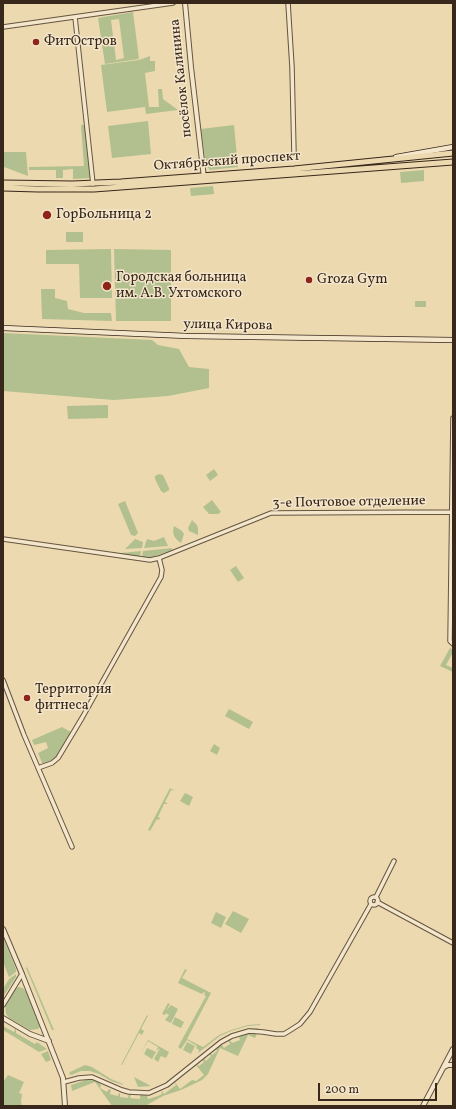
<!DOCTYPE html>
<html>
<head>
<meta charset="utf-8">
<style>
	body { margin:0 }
	#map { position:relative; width:456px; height:1109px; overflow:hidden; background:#ecd9af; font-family:Vollkorn,serif }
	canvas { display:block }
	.frame { position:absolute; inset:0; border:4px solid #38271b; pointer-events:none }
	.scale { position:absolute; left:318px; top:1083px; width:119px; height:18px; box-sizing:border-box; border:2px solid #38271b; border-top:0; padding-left:5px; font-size:12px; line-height:14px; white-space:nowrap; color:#38271b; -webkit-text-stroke:3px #f3e6cb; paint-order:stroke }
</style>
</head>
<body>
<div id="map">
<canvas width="456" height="1109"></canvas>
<div class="frame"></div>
<div class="scale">200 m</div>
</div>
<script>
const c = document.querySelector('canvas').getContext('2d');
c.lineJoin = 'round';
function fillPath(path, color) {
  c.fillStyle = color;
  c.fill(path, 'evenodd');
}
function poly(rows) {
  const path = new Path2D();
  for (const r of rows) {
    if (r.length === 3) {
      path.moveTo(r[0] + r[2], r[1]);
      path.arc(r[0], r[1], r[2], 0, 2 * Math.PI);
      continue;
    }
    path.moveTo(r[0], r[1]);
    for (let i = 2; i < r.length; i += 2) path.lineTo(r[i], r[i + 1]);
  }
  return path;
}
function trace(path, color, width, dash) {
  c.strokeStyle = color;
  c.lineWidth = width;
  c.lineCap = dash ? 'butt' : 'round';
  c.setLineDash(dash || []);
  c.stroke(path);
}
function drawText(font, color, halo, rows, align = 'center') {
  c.font = font + ' Vollkorn,serif';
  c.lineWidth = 3;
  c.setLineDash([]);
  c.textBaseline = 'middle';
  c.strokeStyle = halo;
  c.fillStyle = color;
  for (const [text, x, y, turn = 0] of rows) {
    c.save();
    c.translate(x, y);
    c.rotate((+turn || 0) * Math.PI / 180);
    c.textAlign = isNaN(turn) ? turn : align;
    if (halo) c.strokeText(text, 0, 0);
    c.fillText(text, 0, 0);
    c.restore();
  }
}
const green = poly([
	[133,12,139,59,105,64,98,18],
	[119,19,124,58,116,60,111,20],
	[150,56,150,61,155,61,155,71,145,73,149,107,159,107,158,89,162,89,163,99,178,110,146,114,145,107,107,112,101,65,139,60],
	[148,121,151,154,112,158,108,126],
	[81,125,86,125,92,178,73,179,73,169,63,170,63,178,56,178,56,170,29,170,29,167,84,166],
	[234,125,238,167,210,170,206,165,201,129],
	[4,152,26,152,28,176,4,167],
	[424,170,424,181,401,183,400,172],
	[213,186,214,194,191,196,190,188],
	[66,232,83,232,83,242,66,242],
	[111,249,112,298,80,298,79,264,46,264,46,250],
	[114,249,171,250,171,321,116,321],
	[41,289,55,289,55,298,67,301,68,309,84,313,111,313,112,321,42,319],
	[415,301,426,301,426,307,415,307],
	[3,333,152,340,158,345,179,349,189,367,209,369,209,388,168,396,114,400,3,391],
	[108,405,108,418,68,419,67,406],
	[214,469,218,475,210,481,206,475],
	[159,474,163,475,169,488,169,490,164,493,161,491,155,479,155,476],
	[212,500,221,512,218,514,209,514,203,507],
	[125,501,138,533,135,536,131,535,118,504],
	[192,520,197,525,198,529,198,535,189,531,188,528],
	[174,526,182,531,184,534,181,543,177,540,174,536,173,531],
	[164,537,168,546,144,548,147,539,154,541],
	[135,539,143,542,142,548,125,549],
	[172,548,172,550,150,558,142,558,143,551],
	[141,551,140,557,122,555,121,553],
	[236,566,244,578,238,582,230,570],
	[450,648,453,650,453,655,452,654,446,665,453,668,453,672,440,666],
	[229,709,253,722,249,729,225,716],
	[62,727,71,732,55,758,43,765,38,753,48,748,46,742,34,745,32,740],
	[214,744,220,748,217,755,210,751],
	[170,788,175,791,171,790,165,802,168,804,164,804,158,817,160,818,159,820,157,819,150,831,148,830],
	[185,793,193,797,189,806,180,801],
	[233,911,249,919,241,933,225,924],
	[216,912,226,917,221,928,211,923],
	[3,937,16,969,16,972,9,977,3,962],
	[27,967,54,1030,52,1030,26,968],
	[185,969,187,970,182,978,211,993,187,1039,203,1047,219,1035,231,1030,248,1025,261,1024,260,1025,248,1026,231,1031,220,1036,198,1053,199,1050,196,1048,197,1046,187,1040,181,1049,178,1047,206,996,204,995,205,993,204,992,202,994,178,983],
	[16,974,16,977,3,997,3,989,9,979],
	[18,987,23,988,28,994,41,1026,38,1029,30,1030,9,1018,6,1014,5,1005,15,989],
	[168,1003,170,1004,166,1011,171,1005,178,1009,171,1023,165,1020,169,1015,166,1013,165,1015,162,1014],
	[147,1015,148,1016,141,1029,144,1031,142,1035,139,1033,122,1065,121,1065],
	[175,1017,184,1022,181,1028,172,1024],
	[3,1026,14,1032,15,1029,16,1029,16,1033,35,1044,37,1042,47,1049,39,1052,3,1030],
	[249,1028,259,1028,258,1029,245,1030,232,1034,197,1059,197,1058,222,1038,232,1033],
	[248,1033,257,1033,255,1038,248,1035,238,1056,220,1048,208,1074,202,1080,181,1090,163,1096,145,1106,112,1106,95,1082,72,1091,71,1085,89,1079,98,1082,101,1085,100,1088,107,1092,109,1089,111,1090,110,1094,118,1096,119,1093,120,1093,120,1097,128,1098,129,1094,131,1094,130,1098,140,1099,140,1095,147,1095,148,1099,158,1096,162,1094,161,1090,164,1094,176,1085,174,1082,174,1081,180,1089,192,1080,196,1081,204,1075,196,1065,197,1064,199,1066,204,1062,202,1059,203,1058,206,1061,211,1056,209,1054,210,1053,212,1055,217,1051,216,1048,222,1045,224,1048,230,1044,228,1040,230,1040,232,1043,240,1040,239,1036],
	[148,1040,169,1052,166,1058,161,1056,158,1062,154,1059,160,1048,156,1051,158,1047,148,1041,141,1053],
	[187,1042,195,1046,191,1054,183,1050],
	[147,1048,156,1052,152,1059,144,1054],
	[48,1051,51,1060,46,1062,41,1054],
	[85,1065,92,1067,111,1079,123,1084,123,1085,111,1081,99,1074,90,1071,81,1071,71,1075,69,1074,70,1072],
	[8,1075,24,1082,19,1093,22,1094,21,1101,22,1106,3,1106,3,1082],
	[134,1077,151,1086,138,1087]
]);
const minor = poly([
	[288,3,292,67,294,154],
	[75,17,93,184],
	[3,27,173,3],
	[453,418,450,641,453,644],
	[3,539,150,560,159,558,271,513,452,512],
	[3,680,24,735,72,847],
	[38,768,52,763,58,758,82,718,161,577,162,570,159,558],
	[376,897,394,861],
	[374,901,4],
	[377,902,453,943],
	[3,1005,22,974],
	[64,1082,79,1078,92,1077,122,1090,129,1092,149,1093,167,1085,221,1042,232,1036,249,1031,263,1032,276,1034,284,1034,289,1031,300,1024,310,1012,371,904]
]);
const tertiary = poly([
	[185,3,191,67,204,178],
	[3,929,22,974,63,1078,65,1106],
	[3,1018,30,1034,49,1041],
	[444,1067,448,1065,453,1065],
	[423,1106,453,1049]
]);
const secondary = poly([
	[396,157,453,147],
	[3,328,187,336,453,340]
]);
const primary = poly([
	[3,183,72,184,121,182,294,169,453,153],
	[3,188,38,189,94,189,453,162]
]);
const markers = [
	[36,42,4,"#8f2418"],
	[47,215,5,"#8f2418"],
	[309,280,4,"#8f2418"],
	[107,286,5,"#8f2418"],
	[27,698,4,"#8f2418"]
];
const poiNames = [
	["ФитОстров",44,42],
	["ГорБольница 2",56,215],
	["Городская больница",116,278],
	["им. А.В. Ухтомского",116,294],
	["Groza Gym",317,280],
	["Территория",35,690],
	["фитнеса",35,706]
];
const streetNames = [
	["посёлок Калинина",182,78,-96],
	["Октябрьский проспект",227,162,-4],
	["улица Кирова",228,326,1],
	["3-е Почтовое отделение",349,503,-1]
];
fillPath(green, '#b2c08f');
trace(minor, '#655440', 5.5);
trace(tertiary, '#655440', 6);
trace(secondary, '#38271b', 6);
trace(primary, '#38271b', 7);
trace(minor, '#f3e6cb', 3.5);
trace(tertiary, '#f3e6cb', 4);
trace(secondary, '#f3e6cb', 4.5);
trace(primary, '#ecd9af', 5);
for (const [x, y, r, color] of markers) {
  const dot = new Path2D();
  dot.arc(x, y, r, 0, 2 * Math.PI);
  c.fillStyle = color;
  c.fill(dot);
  trace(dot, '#f3e6cb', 1.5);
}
drawText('14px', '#38271b', '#f3e6cb', poiNames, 'left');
drawText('14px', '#38271b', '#f3e6cb', streetNames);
</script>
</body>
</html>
